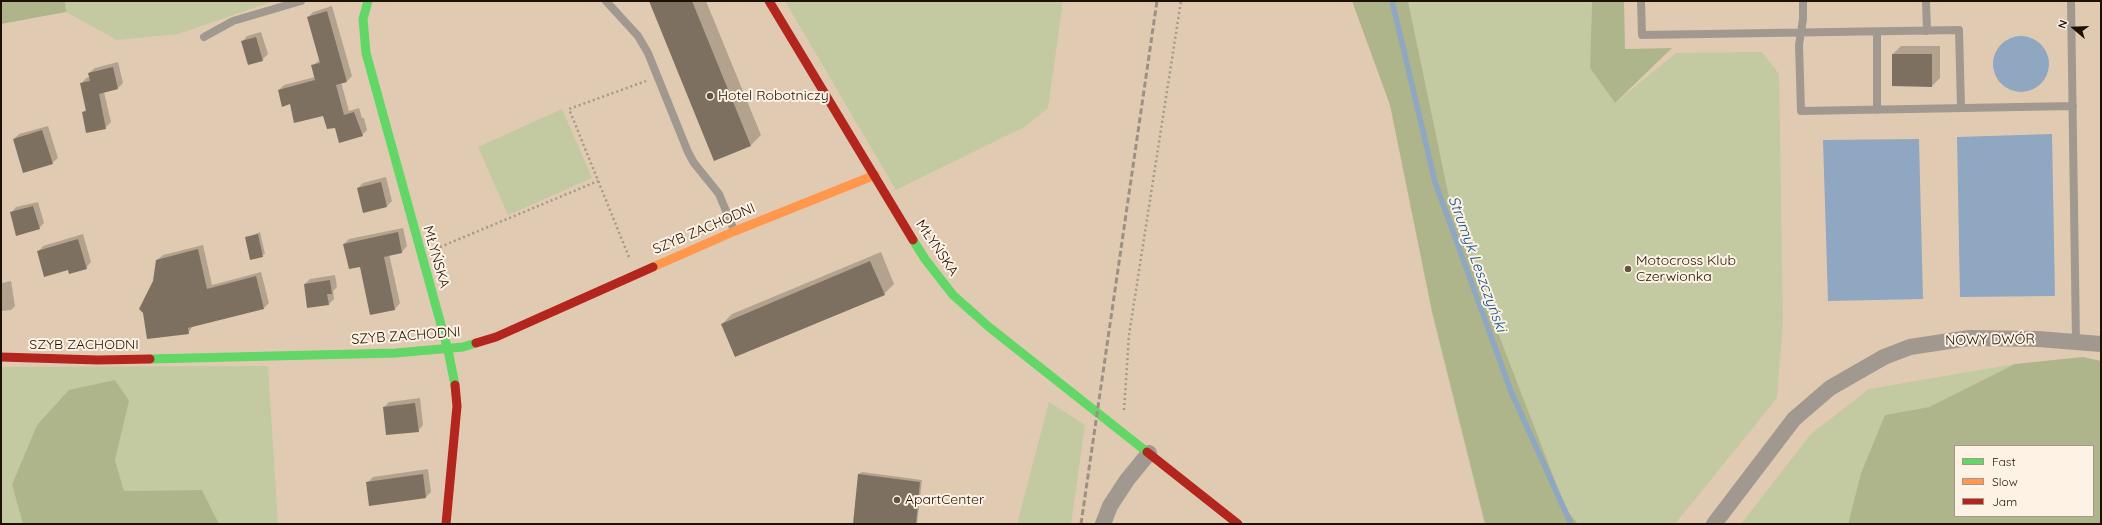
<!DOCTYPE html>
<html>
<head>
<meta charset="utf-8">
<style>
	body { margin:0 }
	#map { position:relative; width:2102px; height:525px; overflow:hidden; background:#e0cbb2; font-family:Quicksand,sans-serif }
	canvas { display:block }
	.frame { position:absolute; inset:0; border:2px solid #1e1102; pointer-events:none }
	.legend { position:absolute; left:1954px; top:445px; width:140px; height:72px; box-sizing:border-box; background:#fef2e5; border:1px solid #a4988a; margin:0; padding:5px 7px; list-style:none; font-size:12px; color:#1e1102 }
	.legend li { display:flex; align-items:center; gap:8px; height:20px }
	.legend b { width:20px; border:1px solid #a4988a }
	.north { position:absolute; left:2054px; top:8px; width:40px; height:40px; -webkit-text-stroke:3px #fef2e5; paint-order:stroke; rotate:289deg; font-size:11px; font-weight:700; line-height:16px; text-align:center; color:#1e1102 }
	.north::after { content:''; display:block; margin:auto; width:14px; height:18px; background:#1e1102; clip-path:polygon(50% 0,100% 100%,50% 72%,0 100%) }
</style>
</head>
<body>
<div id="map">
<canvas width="2102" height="525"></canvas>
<div class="frame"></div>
<ul class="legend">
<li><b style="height:5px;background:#63d668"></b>Fast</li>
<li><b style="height:5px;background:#ff974d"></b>Slow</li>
<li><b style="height:5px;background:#b3261e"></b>Jam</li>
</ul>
<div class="north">N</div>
</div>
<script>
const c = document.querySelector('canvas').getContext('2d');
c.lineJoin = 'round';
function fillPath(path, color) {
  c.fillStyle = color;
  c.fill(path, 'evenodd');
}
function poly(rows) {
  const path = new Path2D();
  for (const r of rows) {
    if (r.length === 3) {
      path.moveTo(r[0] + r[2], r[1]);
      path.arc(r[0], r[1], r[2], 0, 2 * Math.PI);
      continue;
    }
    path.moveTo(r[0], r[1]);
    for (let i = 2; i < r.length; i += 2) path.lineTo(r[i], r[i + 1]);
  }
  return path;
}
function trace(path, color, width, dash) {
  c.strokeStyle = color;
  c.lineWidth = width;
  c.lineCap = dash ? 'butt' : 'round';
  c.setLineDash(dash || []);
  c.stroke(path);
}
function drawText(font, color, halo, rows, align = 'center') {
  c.font = font + ' Quicksand,sans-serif';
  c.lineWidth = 4;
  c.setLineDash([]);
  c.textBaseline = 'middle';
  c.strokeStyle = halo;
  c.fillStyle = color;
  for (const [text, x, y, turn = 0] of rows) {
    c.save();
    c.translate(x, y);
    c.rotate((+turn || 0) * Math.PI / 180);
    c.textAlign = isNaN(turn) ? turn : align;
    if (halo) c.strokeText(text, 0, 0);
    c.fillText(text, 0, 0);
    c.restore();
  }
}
const green = poly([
	[65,1,274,1,178,34,117,40,66,12],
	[785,1,1063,1,1048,108,1026,126,896,190],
	[1408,1,1592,1,1590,68,1615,103,1676,53,1762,52,1779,74,1783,323,1777,398,1675,524,1578,524,1566,509,1453,216],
	[562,109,592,178,508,215,478,147],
	[2015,364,1929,407,1885,415,1861,473,1848,524,1741,524,1811,434,1869,389],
	[268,366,278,524,219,524,202,490,124,491,115,460,129,401,12,485,23,524,1,524,1,367],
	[1049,402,1085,425,1071,524,1017,524]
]);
const forest = poly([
	[1,1,65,1,66,12,1,24],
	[1352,1,1408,1,1453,216,1566,509,1578,524,1485,524,1432,312,1390,105],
	[1592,1,1624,1,1625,49,1672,48,1615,103,1590,68],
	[2083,357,2101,361,2101,524,1848,524,1861,473,1885,415,1929,407,2015,364],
	[1955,446,2093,446,2093,516,1955,516],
	[115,380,129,401,115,460,124,491,202,490,219,524,23,524,12,485,37,425,69,390]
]);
const water = poly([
	[2021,64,28],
	[2052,134,2055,296,1960,297,1957,137],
	[1919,139,1923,299,1828,301,1823,140]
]);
const shadow = poly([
	[650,1,706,1,761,135,751,145,715,160],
	[332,6,352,76,347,81,341,82,349,111,359,108,362,118,364,118,367,130,362,135,336,127,324,114,291,103,279,90,284,85,315,77,312,66,320,60,308,17,313,12],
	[261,32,268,54,262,60,242,42,247,36],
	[1901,46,1940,46,1940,78,1932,86,1893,54],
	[118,62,123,83,118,88,104,92,111,122,105,128,83,112,87,109,81,84,86,78,90,77,89,73,95,68],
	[48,126,58,158,52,163,14,139,19,134],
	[386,177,392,201,387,206,358,188,363,183],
	[38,202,44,223,39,228,11,213,16,207],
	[403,228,407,246,402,252,389,254,400,303,395,309,371,314,360,265,344,244,349,239],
	[260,232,265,254,250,259,246,238],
	[83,234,91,262,86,268,69,268,38,252,43,246],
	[203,245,212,285,261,272,269,303,264,308,193,326,188,333,154,281,157,260,163,255],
	[881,252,894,284,884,294,722,324,732,314],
	[335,275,337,287,333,291,334,299,329,304,305,284,310,279],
	[1,278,2,283,11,281,15,306,11,310,1,311],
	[420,398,423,425,418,431,384,407,389,402],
	[428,469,431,492,426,497,367,483,373,477],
	[862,472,922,480,917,524,854,524,859,474]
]);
const stream = poly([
	[1392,1,1435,182,1512,394,1571,524]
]);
const building = poly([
	[649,1,692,1,751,146,714,161],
	[327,11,347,82,336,85,344,115,354,112,363,136,339,143,335,128,327,129,323,116,294,123,290,104,282,107,278,90,315,80,311,65,320,63,307,17],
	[256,37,263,61,248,65,241,41],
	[1892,54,1932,54,1932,87,1892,86],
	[113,67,118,89,99,94,106,129,86,133,82,112,86,111,80,83,90,81,88,73],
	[42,130,53,164,23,173,13,139],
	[381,182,387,207,363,213,357,188],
	[33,206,40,229,16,236,10,212],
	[398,232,402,253,384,257,395,310,370,315,360,267,349,269,343,244],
	[258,234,263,257,250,260,245,237],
	[78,239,87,269,69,274,68,270,44,277,37,251],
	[198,249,207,289,256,276,264,309,188,328,189,334,147,339,143,313,139,309,153,281,156,260],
	[870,261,885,295,735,357,721,324],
	[330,280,332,294,327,294,329,305,307,308,304,284],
	[415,403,419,432,386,435,383,407],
	[423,474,426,498,369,506,366,482],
	[858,474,920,482,916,524,853,524]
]);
const path = poly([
	[440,247,598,181],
	[629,257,569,109,646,81],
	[1124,410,1129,335,1181,1]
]);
const lane = poly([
	[606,1,638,36,648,53,688,152,694,163,719,194,734,230],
	[1641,1,1642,35,1959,30,1961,108],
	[1803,1,1803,19,1799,45,1801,111,2073,106],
	[1926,1,1927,31],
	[2071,1,2076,341],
	[1877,32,1877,110],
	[204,37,233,21,301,1]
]);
const street = poly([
	[1103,524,1110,506,1127,480,1149,453],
	[1714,524,1794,419,1830,388,1884,357,1910,347,1969,338,2038,339,2101,344]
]);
const fast = poly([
	[368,1,363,19,366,53,448,350,455,385],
	[913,240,925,259,953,295,989,327,1147,452],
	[150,359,396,353,463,347,476,343]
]);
const slow = poly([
	[653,267,735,231,875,175]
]);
const jam = poly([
	[769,1,913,240],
	[476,343,496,337,653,267],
	[1,357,98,360,150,359],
	[1147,452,1238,524],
	[446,524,457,406,455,385]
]);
const rail = poly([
	[1081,524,1157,1]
]);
const markers = [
	[710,96,4,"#625240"],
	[1628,269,4,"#625240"],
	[897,500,4,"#625240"]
];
const poiNames = [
	["Hotel Robotniczy",718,96],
	["Motocross Klub",1636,261],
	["Czerwionka",1636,277],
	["ApartCenter",905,500]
];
const streetNames = [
	["SZYB ZACHODNI",704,229,-23],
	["MŁYŃSKA",937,248,56],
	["MŁYŃSKA",436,257,74],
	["SZYB ZACHODNI",406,336,-4],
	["NOWY DWÓR",1990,340,-1],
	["SZYB ZACHODNI",84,345]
];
const waterNames = [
	["Strumyk Leszczyński",1477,264,70]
];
fillPath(green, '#c3c9a0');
fillPath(forest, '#aeb58b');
fillPath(water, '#8fa7c1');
fillPath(shadow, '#0003');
trace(stream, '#8fa7c1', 5.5);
fillPath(building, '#7d7060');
trace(path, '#a2988d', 2.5, [2, 3]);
trace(lane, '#a1998f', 8);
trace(street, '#a1998f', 16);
trace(fast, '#63d668', 9);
trace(slow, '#ff974d', 9);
trace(jam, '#b3261e', 9);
trace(rail, '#9c9184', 3, [6, 3]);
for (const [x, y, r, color] of markers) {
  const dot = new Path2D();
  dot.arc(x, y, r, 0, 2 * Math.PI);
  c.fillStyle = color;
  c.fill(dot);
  trace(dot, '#fef2e5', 1.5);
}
drawText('14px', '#1e1102', '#fef2e5', poiNames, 'left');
drawText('14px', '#1e1102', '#fef2e5', streetNames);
drawText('italic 15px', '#11548e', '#fef2e5', waterNames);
</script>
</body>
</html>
